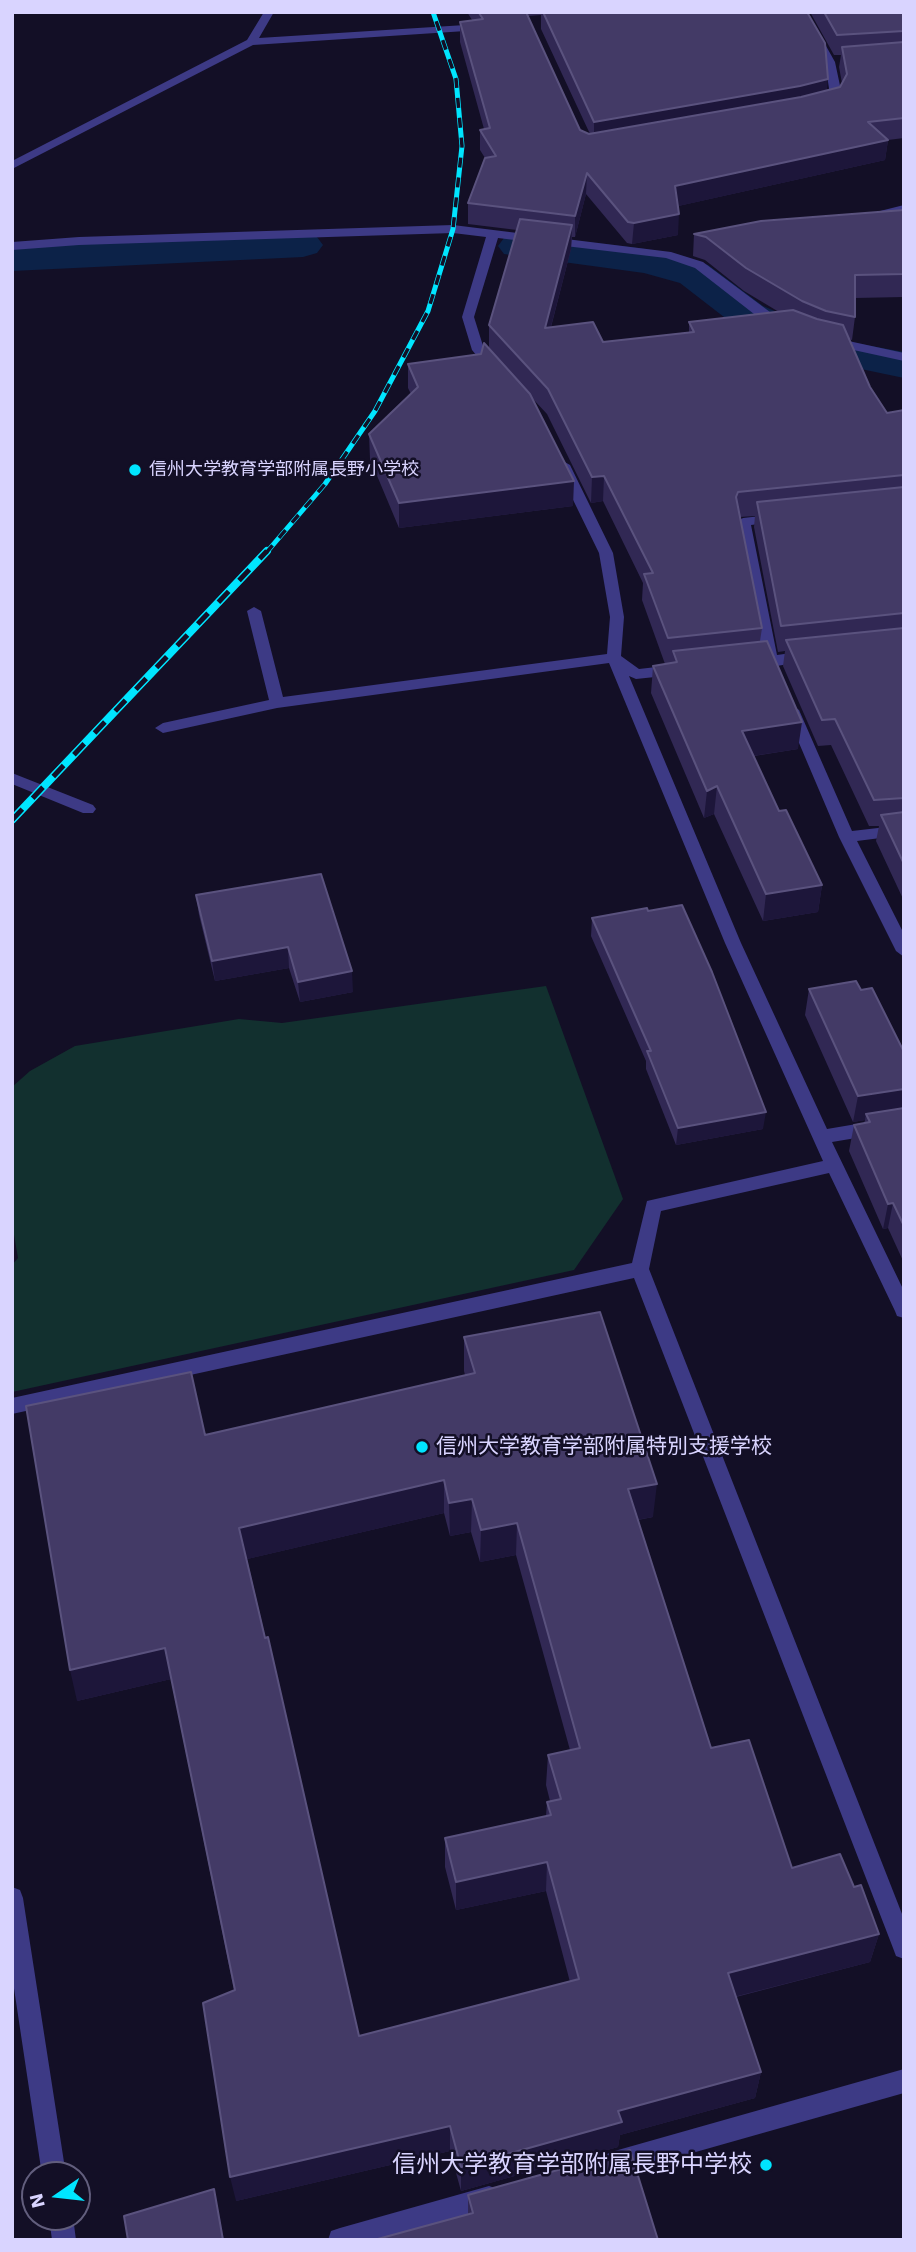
<!DOCTYPE html>
<html>
<head>
<meta charset="utf-8">
<style>
	body { margin:0 }
	#map { position:relative; width:916px; height:2252px; overflow:hidden; background:#130f26; font-family:"Work Sans",sans-serif }
	canvas { display:block }
	.frame { position:absolute; inset:0; border:14px solid #d9d4ff; pointer-events:none }
	.north { position:absolute; left:21px; top:2161px; width:70px; height:70px; box-sizing:border-box; background:#130f26; border:2px solid #625e7d; border-radius:50%; rotate:256deg; font-size:19px; font-weight:700; line-height:28px; text-align:center; color:#d9d4ff }
	.north::after { content:''; display:block; margin:auto; width:24px; height:32px; background:#00e5ff; clip-path:polygon(50% 0,100% 100%,50% 72%,0 100%) }
</style>
</head>
<body>
<div id="map">
<canvas width="916" height="2252"></canvas>
<div class="frame"></div>
<div class="north">N</div>
</div>
<script>
const c = document.querySelector('canvas').getContext('2d');
c.lineJoin = 'round';
function fillPath(path, color) {
  c.fillStyle = color;
  c.fill(path, 'evenodd');
}
function poly(rows) {
  const path = new Path2D();
  for (const r of rows) {
    path.moveTo(r[0], r[1]);
    for (let i = 2; i < r.length; i += 2) path.lineTo(r[i], r[i + 1]);
  }
  return path;
}
function trace(path, color, width, dash) {
  c.strokeStyle = color;
  c.lineWidth = width;
  c.lineCap = dash ? 'butt' : 'round';
  c.setLineDash(dash || []);
  c.stroke(path);
}
function drawText(font, color, halo, rows, align = 'center') {
  c.font = font + ' "Work Sans","Noto Sans JP",sans-serif';
  c.lineWidth = 5;
  c.setLineDash([]);
  c.textBaseline = 'middle';
  c.strokeStyle = halo;
  c.fillStyle = color;
  for (const [text, x, y, turn = 0] of rows) {
    c.save();
    c.translate(x, y);
    c.rotate((+turn || 0) * Math.PI / 180);
    c.textAlign = isNaN(turn) ? turn : align;
    if (halo) c.strokeText(text, 0, 0);
    c.fillText(text, 0, 0);
    c.restore();
  }
}
const green = poly([
	[546,986,623,1199,574,1270,12,1392,12,1265,18,1258,12,1223,12,1087,30,1071,75,1046,239,1019,282,1023]
]);
const canal = poly([
	[303,233,317,237,323,245,317,253,303,257,12,271,12,247,303,233],
	[518,234,646,249,708,265,763,306,844,341,904,352,904,378,818,360,733,324,680,283,644,273,504,254,498,246,504,238,518,234]
]);
const minor = poly([
	[264,12,274,12,259,38,481,24,486,27,481,30,253,45,12,169,12,161,247,40,264,12],
	[797,12,807,12,835,62,842,95,837,105,825,108,819,105,828,101,830,95,825,62,797,12],
	[904,205,904,213,870,219,864,215,904,205],
	[453,225,671,252,703,262,786,324,780,328,763,321,695,268,666,258,498,238,474,317,484,349,503,371,497,375,492,374,472,350,462,317,486,237,453,233,79,245,12,250,12,242,79,237,453,225],
	[830,337,904,353,904,361,826,344,826,338,830,337],
	[563,461,570,465,613,553,624,617,621,656,639,669,674,665,681,670,674,675,636,679,629,676,741,943,827,1129,904,1116,904,1130,832,1142,904,1291,904,1318,897,1316,895,1311,829,1173,661,1211,649,1269,904,1919,904,1959,896,1956,893,1948,634,1278,12,1414,12,1398,632,1263,647,1201,823,1161,725,943,609,663,277,708,163,733,155,728,163,723,269,700,247,611,254,607,261,611,283,697,607,654,610,617,599,553,556,465,563,461],
	[779,514,784,515,784,521,751,525,777,655,806,651,813,656,806,661,771,667,751,667,744,662,746,659,763,656,736,522,743,518,779,514],
	[792,705,799,710,852,831,904,825,904,835,857,841,904,934,904,957,896,951,839,837,785,710,792,705],
	[12,773,93,805,96,809,93,813,83,813,12,784,12,773],
	[12,1887,20,1890,23,1898,66,2175,42,2175,12,1975,12,1887],
	[904,2069,904,2093,611,2176,603,2172,599,2164,603,2156,611,2152,904,2069],
	[489,2186,498,2189,501,2198,498,2207,489,2210,384,2240,328,2240,331,2231,340,2228,489,2186],
	[49,2217,73,2217,76,2240,52,2240,49,2217]
]);
const railFar1 = poly([
	[266,553,325,484,375,411,428,311,453,229,462,146,456,79,433,12]
]);
const rail = poly([
	[12,820,267,551]
]);
const wall = poly([
	[467,12,807,12,827,91,840,87,842,83,839,67,841,55,834,55,810,12,904,12,904,138,888,140,885,160,678,206,678,235,632,244,627,243,586,194,575,237,572,237,571,249,551,327,603,342,689,332,689,322,779,312,744,291,705,260,693,256,694,234,904,210,904,297,855,298,855,317,852,340,849,339,870,387,887,413,904,410,904,901,876,841,879,826,869,826,831,745,818,746,783,666,785,651,778,652,754,527,755,516,740,517,762,628,760,641,798,749,754,756,779,811,822,885,818,912,763,921,714,814,704,818,651,693,653,666,665,664,642,600,643,583,603,501,591,503,547,414,533,399,573,506,399,528,370,459,369,434,411,394,408,388,408,364,481,354,489,349,489,325,517,230,468,224,468,203,485,158,480,150,480,130,484,129,460,42,460,22,472,20],
	[541,15,541,29,590,134,580,130,528,16],
	[321,874,353,992,300,1002,289,968,215,981,199,915,196,895],
	[592,918,763,1129,676,1145,646,1069,646,1061,591,936],
	[809,989,861,990,904,1052,904,1263,888,1228,883,1229,849,1151,854,1125,864,1123,865,1120,853,1122,805,1015],
	[464,1337,653,1517,638,1520,711,1748,792,1868,854,1887,879,1934,870,1962,736,1997,761,2072,755,2098,620,2135,618,2147,461,2191,450,2151,236,2201,234,1990,171,1679,77,1701,205,1435,465,1375,464,1371],
	[444,1513,450,1536,471,1532,480,1562,516,1555,570,1750,548,1755,546,1785,550,1801,547,1802,546,1816,445,1838,445,1867,456,1910,546,1891,570,1982,359,2036,247,1559],
	[468,2195,658,2240,468,2214]
]);
const shadedWall = poly([
	[828,79,826,99,594,142,594,122],
	[888,140,885,160,674,207,675,186],
	[587,173,586,194,575,237,575,216],
	[679,214,678,235,632,244,634,223],
	[572,225,571,249,544,353,545,328],
	[604,476,603,501,591,503,592,477],
	[574,481,573,506,399,528,399,503],
	[802,722,798,749,739,758,742,731],
	[717,786,714,814,704,818,707,791],
	[822,885,818,912,763,921,766,894],
	[288,947,289,968,215,981,212,961],
	[352,971,353,992,300,1002,298,982],
	[904,1089,904,1113,866,1114,865,1120,853,1122,858,1096],
	[766,1112,763,1129,676,1145,678,1128],
	[893,1203,888,1228,883,1229,888,1204],
	[444,1480,444,1513,243,1560,239,1528],
	[657,1484,653,1517,625,1522,628,1489],
	[472,1499,471,1532,450,1536,449,1503],
	[517,1523,516,1555,480,1562,481,1530],
	[165,1648,171,1679,77,1701,70,1670],
	[547,1862,546,1891,456,1910,456,1882],
	[879,1934,870,1962,722,2000,728,1973],
	[761,2072,755,2098,620,2135,618,2147,461,2191,461,2167,618,2111],
	[450,2126,450,2151,236,2201,230,2177],
	[214,2189,219,2213,224,2240,223,2240]
]);
const building = poly([
	[526,12,580,130,589,134,801,97,840,87,847,74,842,47,904,42,904,118,868,122,888,140,675,186,679,214,634,223,628,222,587,173,575,216,468,203,485,158,496,156,480,130,490,128,460,22,483,19,479,13,526,12],
	[543,12,807,12,825,43,828,79,800,86,594,122,543,12],
	[824,12,904,12,904,31,837,35,824,12],
	[904,210,904,274,855,275,855,317,826,311,802,301,746,268,706,237,694,234,761,221,904,210],
	[520,219,572,225,545,328,593,322,603,342,694,332,689,322,793,310,817,319,843,325,870,387,887,413,904,410,904,475,738,492,736,497,762,628,668,638,644,574,653,573,604,476,592,477,548,389,489,325,520,219],
	[484,343,530,394,574,481,399,503,369,434,418,387,408,364,481,354,484,343],
	[904,487,904,613,781,626,757,502,904,487],
	[904,628,904,798,874,800,835,719,822,720,786,640,904,628],
	[767,641,802,722,742,731,779,811,786,810,822,885,766,894,717,786,707,791,653,666,677,662,673,651,767,641],
	[904,812,904,864,881,815,904,812],
	[321,874,352,971,298,982,288,947,212,961,196,895,321,874],
	[682,905,712,972,766,1112,678,1128,647,1051,651,1051,592,918,647,908,648,911,682,905],
	[856,981,861,990,872,988,904,1052,904,1089,858,1096,809,989,856,981],
	[904,1108,904,1226,893,1203,888,1204,854,1125,870,1122,866,1114,904,1108],
	[600,1312,657,1484,628,1489,711,1748,749,1740,792,1868,840,1854,854,1887,861,1885,879,1934,728,1973,761,2072,618,2111,622,2122,461,2167,450,2126,230,2177,203,2003,235,1990,165,1648,70,1670,26,1406,191,1372,205,1435,475,1373,464,1337,600,1312],
	[444,1480,449,1503,472,1499,481,1530,517,1523,580,1748,548,1755,561,1799,547,1802,551,1815,445,1838,456,1882,547,1862,579,1979,359,2036,268,1637,265,1638,239,1528,444,1480],
	[630,2150,658,2240,374,2240,473,2213,468,2195,630,2150],
	[214,2189,223,2240,128,2240,124,2216,214,2189]
]);
const markers = [
	[135,470,7,"#00e5ff"],
	[422,1447,7,"#00e5ff"],
	[766,2165,7,"#00e5ff"]
];
const farPoinames = [
	["信州大学教育学部附属長野小学校",149,470]
];
const poiNames = [
	["信州大学教育学部附属特別支援学校",436,1447]
];
const nearPoinames = [
	["信州大学教育学部附属長野中学校",752,2165]
];
fillPath(green, '#12302f');
fillPath(canal, '#0c2248');
fillPath(minor, '#3d3a85');
trace(railFar1, '#00e5ff', 5);
trace(rail, '#00e5ff', 8);
trace(railFar1, '#130f26', 3.5, [10]);
trace(rail, '#130f26', 5, [15]);
fillPath(wall, '#312854');
fillPath(shadedWall, '#1d163a');
fillPath(building, '#433a66');
trace(building, '#5a527e', 2);
for (const [x, y, r, color] of markers) {
  const dot = new Path2D();
  dot.arc(x, y, r, 0, 2 * Math.PI);
  c.fillStyle = color;
  c.fill(dot);
  trace(dot, '#130f26', 2.5);
}
drawText('18px', '#d9d4ff', '#130f26', farPoinames, 'left');
drawText('21px', '#d9d4ff', '#130f26', poiNames, 'left');
drawText('24px', '#d9d4ff', '#130f26', nearPoinames, 'right');
</script>
</body>
</html>
